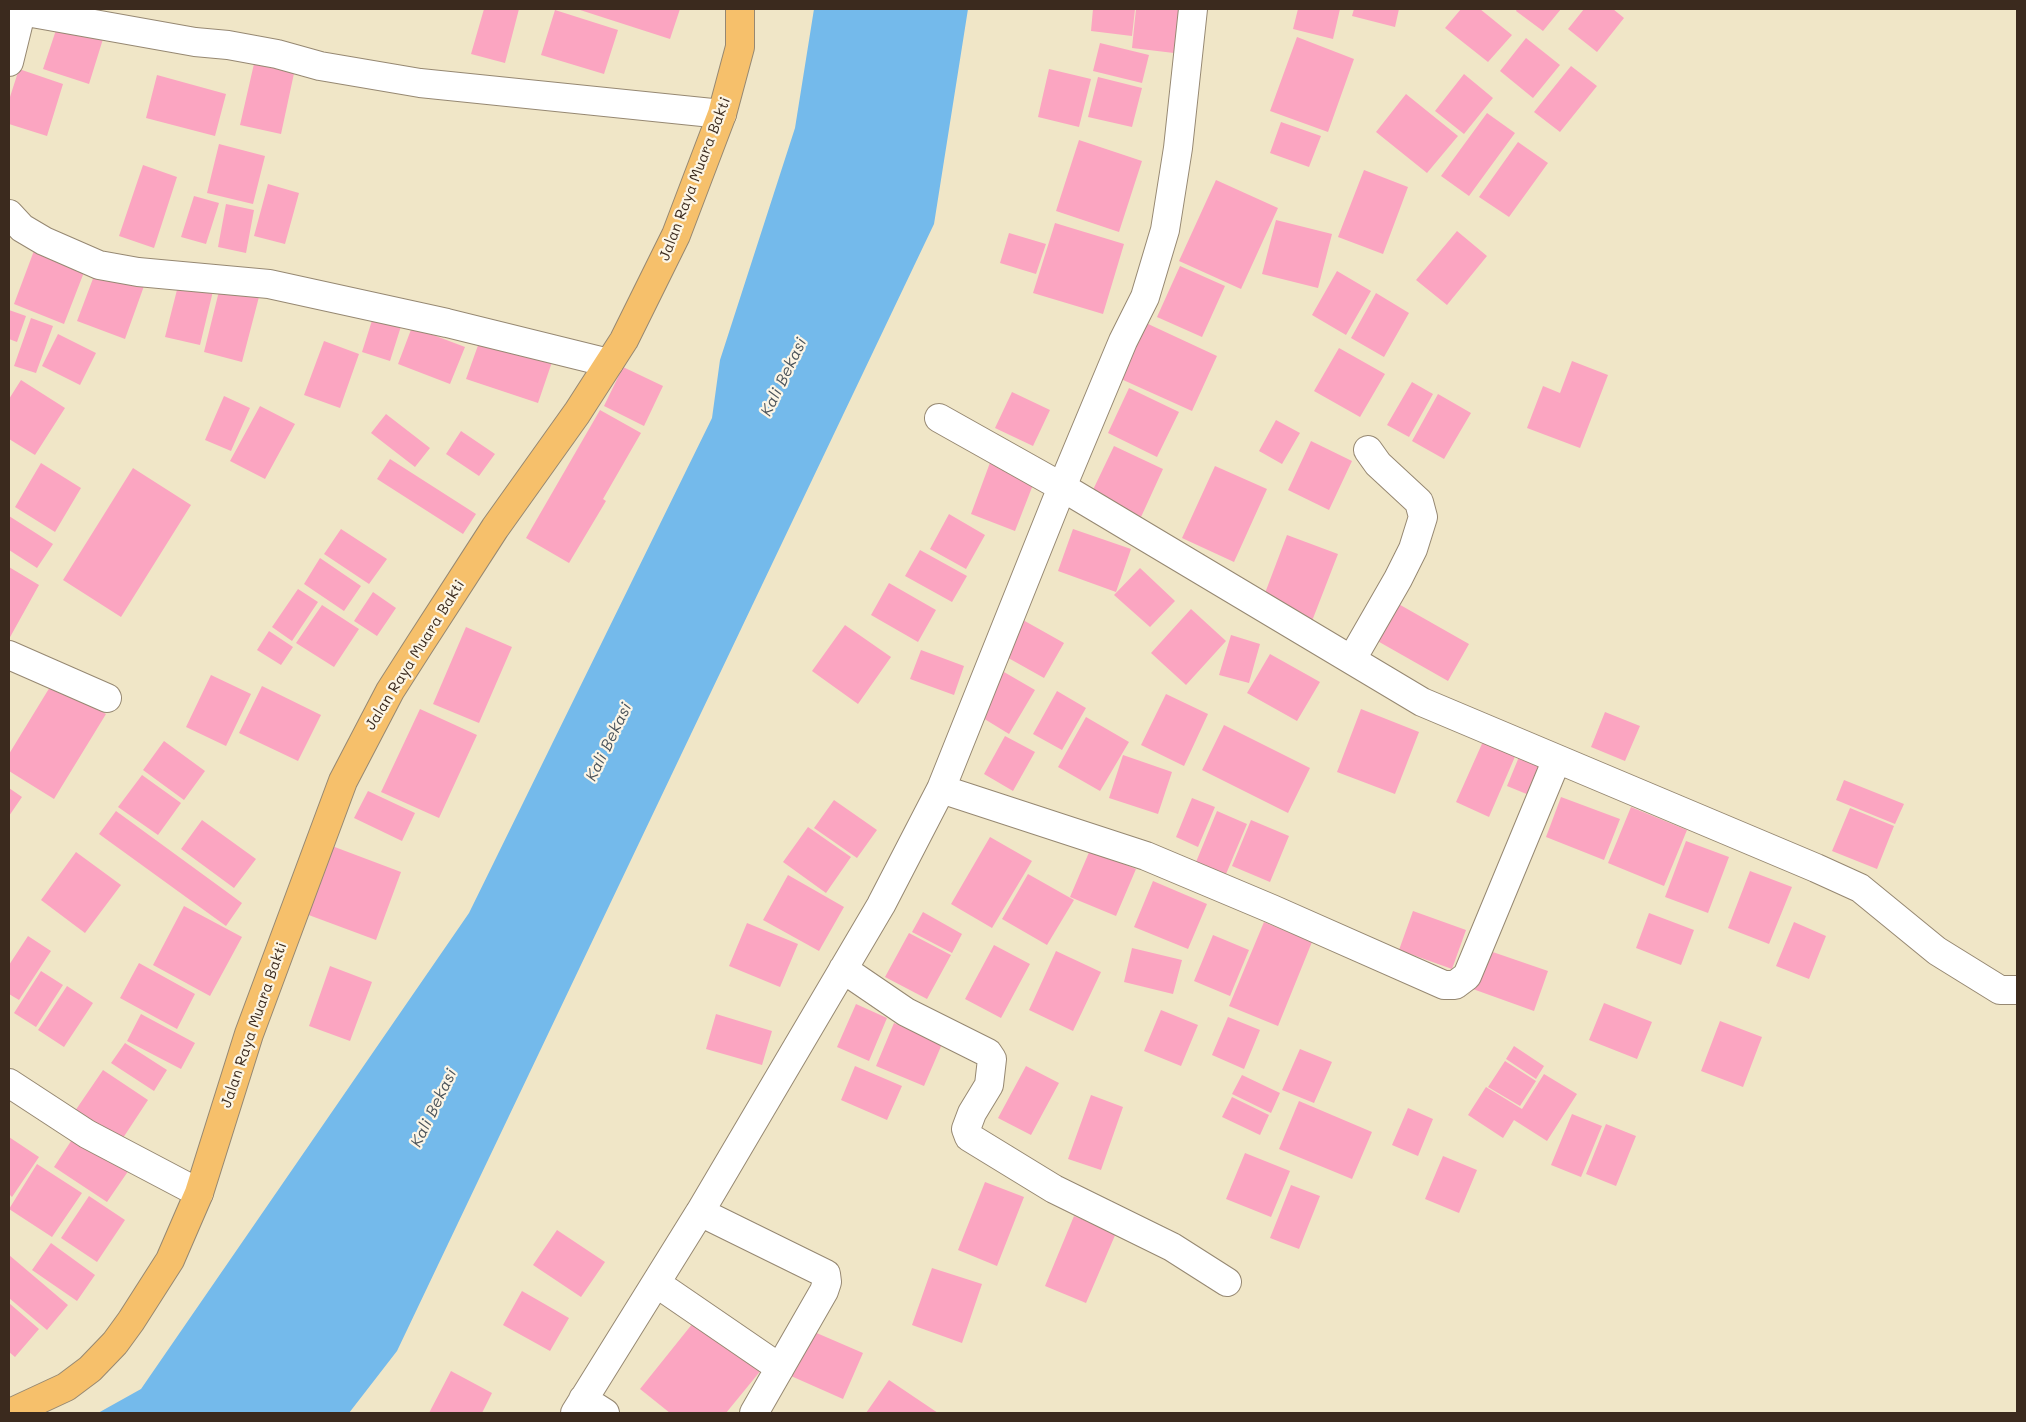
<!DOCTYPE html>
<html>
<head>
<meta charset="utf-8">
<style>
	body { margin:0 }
	#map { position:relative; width:2026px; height:1422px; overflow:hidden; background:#f0e6c7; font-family:Mali,sans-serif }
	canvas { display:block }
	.frame { position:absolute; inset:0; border:10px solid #3b2a1e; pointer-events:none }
</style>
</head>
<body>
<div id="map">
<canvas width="2026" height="1422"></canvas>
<div class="frame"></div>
</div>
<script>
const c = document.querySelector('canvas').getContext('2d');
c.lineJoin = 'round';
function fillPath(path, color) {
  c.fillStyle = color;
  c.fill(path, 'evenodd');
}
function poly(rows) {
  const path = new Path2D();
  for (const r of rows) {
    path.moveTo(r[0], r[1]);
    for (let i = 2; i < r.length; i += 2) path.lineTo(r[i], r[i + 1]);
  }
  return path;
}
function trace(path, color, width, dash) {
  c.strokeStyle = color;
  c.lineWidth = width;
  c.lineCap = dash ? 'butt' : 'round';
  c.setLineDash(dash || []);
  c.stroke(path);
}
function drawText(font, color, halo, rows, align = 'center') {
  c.font = font + ' Mali,sans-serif';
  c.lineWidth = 4.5;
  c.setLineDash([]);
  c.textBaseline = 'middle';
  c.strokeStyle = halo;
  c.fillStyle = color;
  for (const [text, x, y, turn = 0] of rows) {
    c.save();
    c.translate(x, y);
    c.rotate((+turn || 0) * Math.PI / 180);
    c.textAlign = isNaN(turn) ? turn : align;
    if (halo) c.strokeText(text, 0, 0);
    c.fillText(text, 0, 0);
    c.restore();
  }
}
const water = poly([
	[814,9,968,9,934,224,397,1351,349,1413,98,1413,141,1389,469,913,712,418,720,360,795,128]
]);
const building = poly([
	[484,9,519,9,505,63,471,54],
	[577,9,680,9,670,39],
	[1093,9,1135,9,1132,36,1091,31],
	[1136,9,1179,9,1174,53,1132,48],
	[1298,9,1340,9,1333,39,1293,29],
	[1354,9,1399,9,1395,27,1352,16],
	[1461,9,1480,9,1512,35,1488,62,1445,28],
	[1517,9,1561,9,1543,31,1516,11],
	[1584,9,1613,9,1624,18,1597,52,1568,29],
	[555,10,618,30,604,74,541,55],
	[58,24,103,39,89,84,43,69],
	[1297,37,1354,59,1328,132,1270,111],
	[1526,38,1560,65,1533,98,1500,71],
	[1100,43,1149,55,1142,83,1093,71],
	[256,55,296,64,281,134,240,125],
	[1571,66,1597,86,1560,132,1534,112],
	[19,69,63,84,47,136,9,124,9,100],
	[1049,69,1091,79,1079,127,1038,117],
	[1464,74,1493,98,1464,134,1435,111],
	[157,75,226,94,215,136,146,118],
	[1098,77,1142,88,1132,127,1088,117],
	[1406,94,1458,136,1427,173,1376,132],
	[1487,113,1515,133,1469,196,1441,176],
	[1281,122,1321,136,1309,167,1270,153],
	[1079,140,1142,161,1119,232,1056,211],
	[1518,142,1548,163,1509,217,1479,197],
	[219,144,265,156,253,204,207,193],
	[143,165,177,177,154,248,119,236],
	[1364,170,1408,187,1383,254,1338,237],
	[1216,180,1278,208,1241,289,1179,261],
	[268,184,299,193,285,244,254,236],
	[194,196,219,203,206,244,181,237],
	[226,204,254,210,246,253,218,247],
	[1276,220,1332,234,1318,288,1262,274],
	[1055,223,1124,244,1103,314,1033,293],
	[1457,231,1487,256,1447,305,1416,280],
	[1009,233,1046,244,1036,274,1000,263],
	[35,248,86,267,64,324,14,304],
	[1180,266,1225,286,1202,337,1157,317],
	[97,268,144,286,125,339,77,321],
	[1337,271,1371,291,1346,335,1312,315],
	[179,282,213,291,200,345,165,337],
	[221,283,260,293,242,362,204,352],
	[1376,293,1409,313,1384,357,1351,338],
	[9,310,26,316,17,342,9,339],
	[375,311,403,320,390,361,362,352],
	[31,318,53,326,36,373,14,366],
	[1146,323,1217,356,1192,411,1121,379],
	[412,327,465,347,450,384,398,364],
	[58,334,96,353,80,385,42,366],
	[481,337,552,362,538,403,466,379],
	[324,341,359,354,340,408,304,395],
	[1339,348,1385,374,1360,417,1314,391],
	[1572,361,1608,375,1580,448,1527,428,1543,386,1560,393],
	[623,367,663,386,644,426,604,406],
	[21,380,65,408,35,455,9,439,9,399],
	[1412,382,1433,394,1409,437,1387,425],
	[1129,388,1179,412,1157,457,1108,433],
	[1012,392,1050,410,1033,446,995,428],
	[1438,394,1471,413,1444,459,1412,441],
	[224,396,250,408,231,451,205,440],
	[260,406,295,424,265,479,230,461],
	[600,410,641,433,603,499,606,501,569,563,526,538],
	[386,414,430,448,415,467,371,433],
	[1276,420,1300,433,1282,464,1259,451],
	[461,431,495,454,479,476,446,454],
	[1311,441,1352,461,1329,510,1288,490],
	[1114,446,1163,469,1141,517,1091,494],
	[390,459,476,514,463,534,377,479],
	[991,460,1036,477,1015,531,971,514],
	[41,463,81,488,55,532,15,507],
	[1215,466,1267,489,1234,562,1182,538],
	[133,468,191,505,121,617,63,580],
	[949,514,985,535,966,569,930,549],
	[9,516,53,544,37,568,9,550],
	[341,529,387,559,369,584,324,554],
	[1073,529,1131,549,1116,592,1058,571],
	[1287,535,1338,554,1312,621,1262,601],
	[920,550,967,576,952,602,905,576],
	[320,558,361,586,344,611,304,584],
	[9,567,39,585,9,639],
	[1140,568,1175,601,1150,627,1114,595],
	[889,583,936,610,918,642,871,615],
	[298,589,318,602,292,641,272,627],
	[373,592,396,608,377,636,354,621],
	[1395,602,1469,644,1448,681,1374,639],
	[322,605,359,629,334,667,296,643],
	[1191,609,1226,641,1186,685,1151,653],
	[1023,620,1064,643,1044,678,1003,655],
	[845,625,891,657,858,704,812,671],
	[466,627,512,647,479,723,433,704],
	[269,631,293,647,281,665,257,650],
	[1231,635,1260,644,1249,683,1219,675],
	[921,650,964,666,954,695,910,679],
	[1270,654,1320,682,1297,721,1247,693],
	[1004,672,1035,690,1009,734,978,715],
	[211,675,251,694,226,746,186,727],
	[53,682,106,714,54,799,9,771,9,754],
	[262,686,321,715,298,761,239,733],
	[1057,691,1086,708,1062,750,1033,734],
	[1166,694,1208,714,1184,766,1141,745],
	[420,709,477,735,439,818,381,792],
	[1361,709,1419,732,1395,794,1337,772],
	[1605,712,1640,726,1625,761,1591,747],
	[1086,717,1129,742,1100,791,1058,767],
	[1224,725,1310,768,1288,813,1202,770],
	[1005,736,1035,752,1013,791,984,774],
	[1485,737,1517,752,1489,817,1456,802],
	[164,741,205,771,184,800,143,770],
	[1521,752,1543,761,1529,795,1507,786],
	[1123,755,1172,772,1158,814,1109,798],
	[142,775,181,803,158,835,118,807],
	[1844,780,1904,804,1895,824,1836,800],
	[9,788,22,797,9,816],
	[368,791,415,813,402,841,354,818],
	[1561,797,1620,819,1604,860,1546,837],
	[1192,798,1215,807,1198,847,1176,837],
	[834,800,877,830,857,858,814,828],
	[1631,807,1687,830,1664,886,1608,863],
	[1850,808,1894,826,1877,869,1832,851],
	[116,811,242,903,226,926,99,834],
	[1217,811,1247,824,1226,874,1196,862],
	[202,820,256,859,234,888,181,849],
	[1251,820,1289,836,1270,882,1232,866],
	[808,827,851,857,826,893,783,862],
	[990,837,1032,861,992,928,951,904],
	[1686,841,1729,857,1708,913,1665,897],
	[332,846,401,872,376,940,306,914],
	[1090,850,1136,869,1116,916,1070,897],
	[76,852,121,885,85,933,41,900],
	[1750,871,1792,887,1769,944,1728,928],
	[1028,874,1074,900,1047,945,1002,919],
	[788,875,844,907,819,951,763,920],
	[1153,881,1207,904,1188,949,1134,927],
	[184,906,242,937,210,996,153,965],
	[1413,911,1466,930,1452,969,1399,950],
	[923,912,962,934,952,953,912,932],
	[1649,913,1694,930,1681,965,1636,948],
	[1264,922,1312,942,1278,1026,1229,1006],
	[1794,922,1826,936,1809,979,1776,966],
	[747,923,798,944,780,987,729,966],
	[909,933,951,955,927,999,885,977],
	[1213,935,1249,950,1230,996,1194,981],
	[28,936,51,951,19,1000,9,994,9,965],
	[994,945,1030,964,1001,1018,965,999],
	[1132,948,1182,960,1173,994,1124,982],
	[1484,949,1548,971,1534,1011,1470,988],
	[1056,951,1101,972,1073,1031,1029,1010],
	[139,963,195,994,177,1029,120,998],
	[330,966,372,982,350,1041,309,1026],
	[41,971,63,985,36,1027,14,1013],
	[67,986,93,1003,64,1047,38,1030],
	[1604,1003,1652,1022,1637,1059,1589,1040],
	[856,1004,887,1018,869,1061,837,1047],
	[1161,1010,1198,1025,1181,1066,1144,1051],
	[141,1014,195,1043,181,1069,127,1041],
	[716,1014,772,1031,762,1065,706,1049],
	[1228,1017,1260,1030,1244,1069,1212,1055],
	[1720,1021,1762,1037,1743,1087,1701,1071],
	[894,1023,942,1044,924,1086,876,1066],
	[125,1043,167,1070,154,1091,111,1063],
	[1514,1046,1544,1066,1536,1079,1506,1059],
	[1300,1049,1332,1062,1314,1103,1282,1090],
	[1505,1061,1536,1081,1520,1106,1488,1087],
	[855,1066,902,1086,887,1120,841,1100],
	[1026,1066,1059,1083,1031,1135,998,1118],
	[103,1070,148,1100,121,1141,75,1111],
	[1544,1074,1577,1094,1547,1141,1514,1120,1503,1138,1468,1115,1486,1087,1522,1109],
	[1242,1075,1280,1093,1271,1113,1232,1094],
	[1091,1095,1123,1107,1101,1170,1068,1159],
	[1232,1097,1269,1115,1260,1135,1222,1117],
	[1299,1101,1372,1132,1352,1179,1279,1149],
	[1408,1108,1433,1119,1418,1156,1392,1145],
	[1572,1114,1602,1126,1581,1177,1551,1165],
	[1606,1124,1636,1136,1616,1186,1586,1174],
	[77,1132,131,1167,107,1202,54,1167],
	[9,1137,39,1157,12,1197,9,1194],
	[1245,1153,1290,1171,1271,1217,1226,1199],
	[1443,1156,1477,1170,1459,1213,1425,1199],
	[37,1164,82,1193,52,1237,9,1209],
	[985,1182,1024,1197,997,1266,958,1250],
	[1291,1185,1320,1196,1299,1249,1270,1238],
	[89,1196,125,1220,97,1262,61,1238],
	[1074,1216,1116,1233,1086,1303,1045,1286],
	[557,1230,605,1262,581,1297,533,1265],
	[51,1243,95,1275,77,1301,32,1270],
	[9,1255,68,1305,47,1330,9,1298],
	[932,1268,982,1284,962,1343,912,1325],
	[522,1291,569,1318,550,1351,503,1325],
	[9,1303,39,1329,15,1357,9,1352],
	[697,1318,762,1369,726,1413,670,1413,640,1389],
	[812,1331,863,1353,843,1399,791,1376],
	[451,1371,492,1393,482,1413,429,1413],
	[889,1380,938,1413,866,1413]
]);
const minor = poly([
	[21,11,195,42,228,45,277,54,320,66,420,83,722,114],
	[9,62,22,9],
	[9,214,22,228,44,241,99,265,138,272,269,284,447,323,609,363],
	[939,418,1062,487,1422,702,1816,868,1860,888,1937,951,2000,990,2017,990],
	[9,655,107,698],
	[1352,659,1398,579,1413,549,1423,517,1419,502,1378,464,1368,450],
	[941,789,1146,856,1272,909,1444,985,1455,985,1467,976,1557,759],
	[843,969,906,1012,988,1053,992,1059,989,1085,972,1113,966,1129,969,1137,1054,1189,1172,1247,1227,1282],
	[9,1083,87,1134,199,1193],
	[700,1212,826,1274,827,1282,824,1291,754,1413],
	[656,1283,780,1368],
	[583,1399,605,1413],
	[575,1413,700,1212,881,905,941,789,1062,487,1123,341,1145,297,1165,230,1178,148,1193,9]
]);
const primary = poly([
	[10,1413,66,1387,90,1369,115,1343,131,1321,170,1260,199,1193,249,1034,343,781,390,691,420,644,495,528,577,413,624,340,676,235,722,114,740,47,740,9]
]);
const streetNames = [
	["Jalan Raya Muara Bakti",695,179,-69],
	["Jalan Raya Muara Bakti",415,655,-58],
	["Jalan Raya Muara Bakti",254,1025,-71]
];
const waterNames = [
	["Kali Bekasi",784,377,-64],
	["Kali Bekasi",609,742,-64],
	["Kali Bekasi",434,1108,-64]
];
fillPath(water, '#74baeb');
fillPath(building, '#fba5c1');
trace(minor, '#968872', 30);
trace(primary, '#968872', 30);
trace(minor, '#fff', 28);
trace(primary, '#f6c06b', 28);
drawText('15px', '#3b2a1e', '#fcf5e5', streetNames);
drawText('italic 16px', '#4c555c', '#fcf5e5', waterNames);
</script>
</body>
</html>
